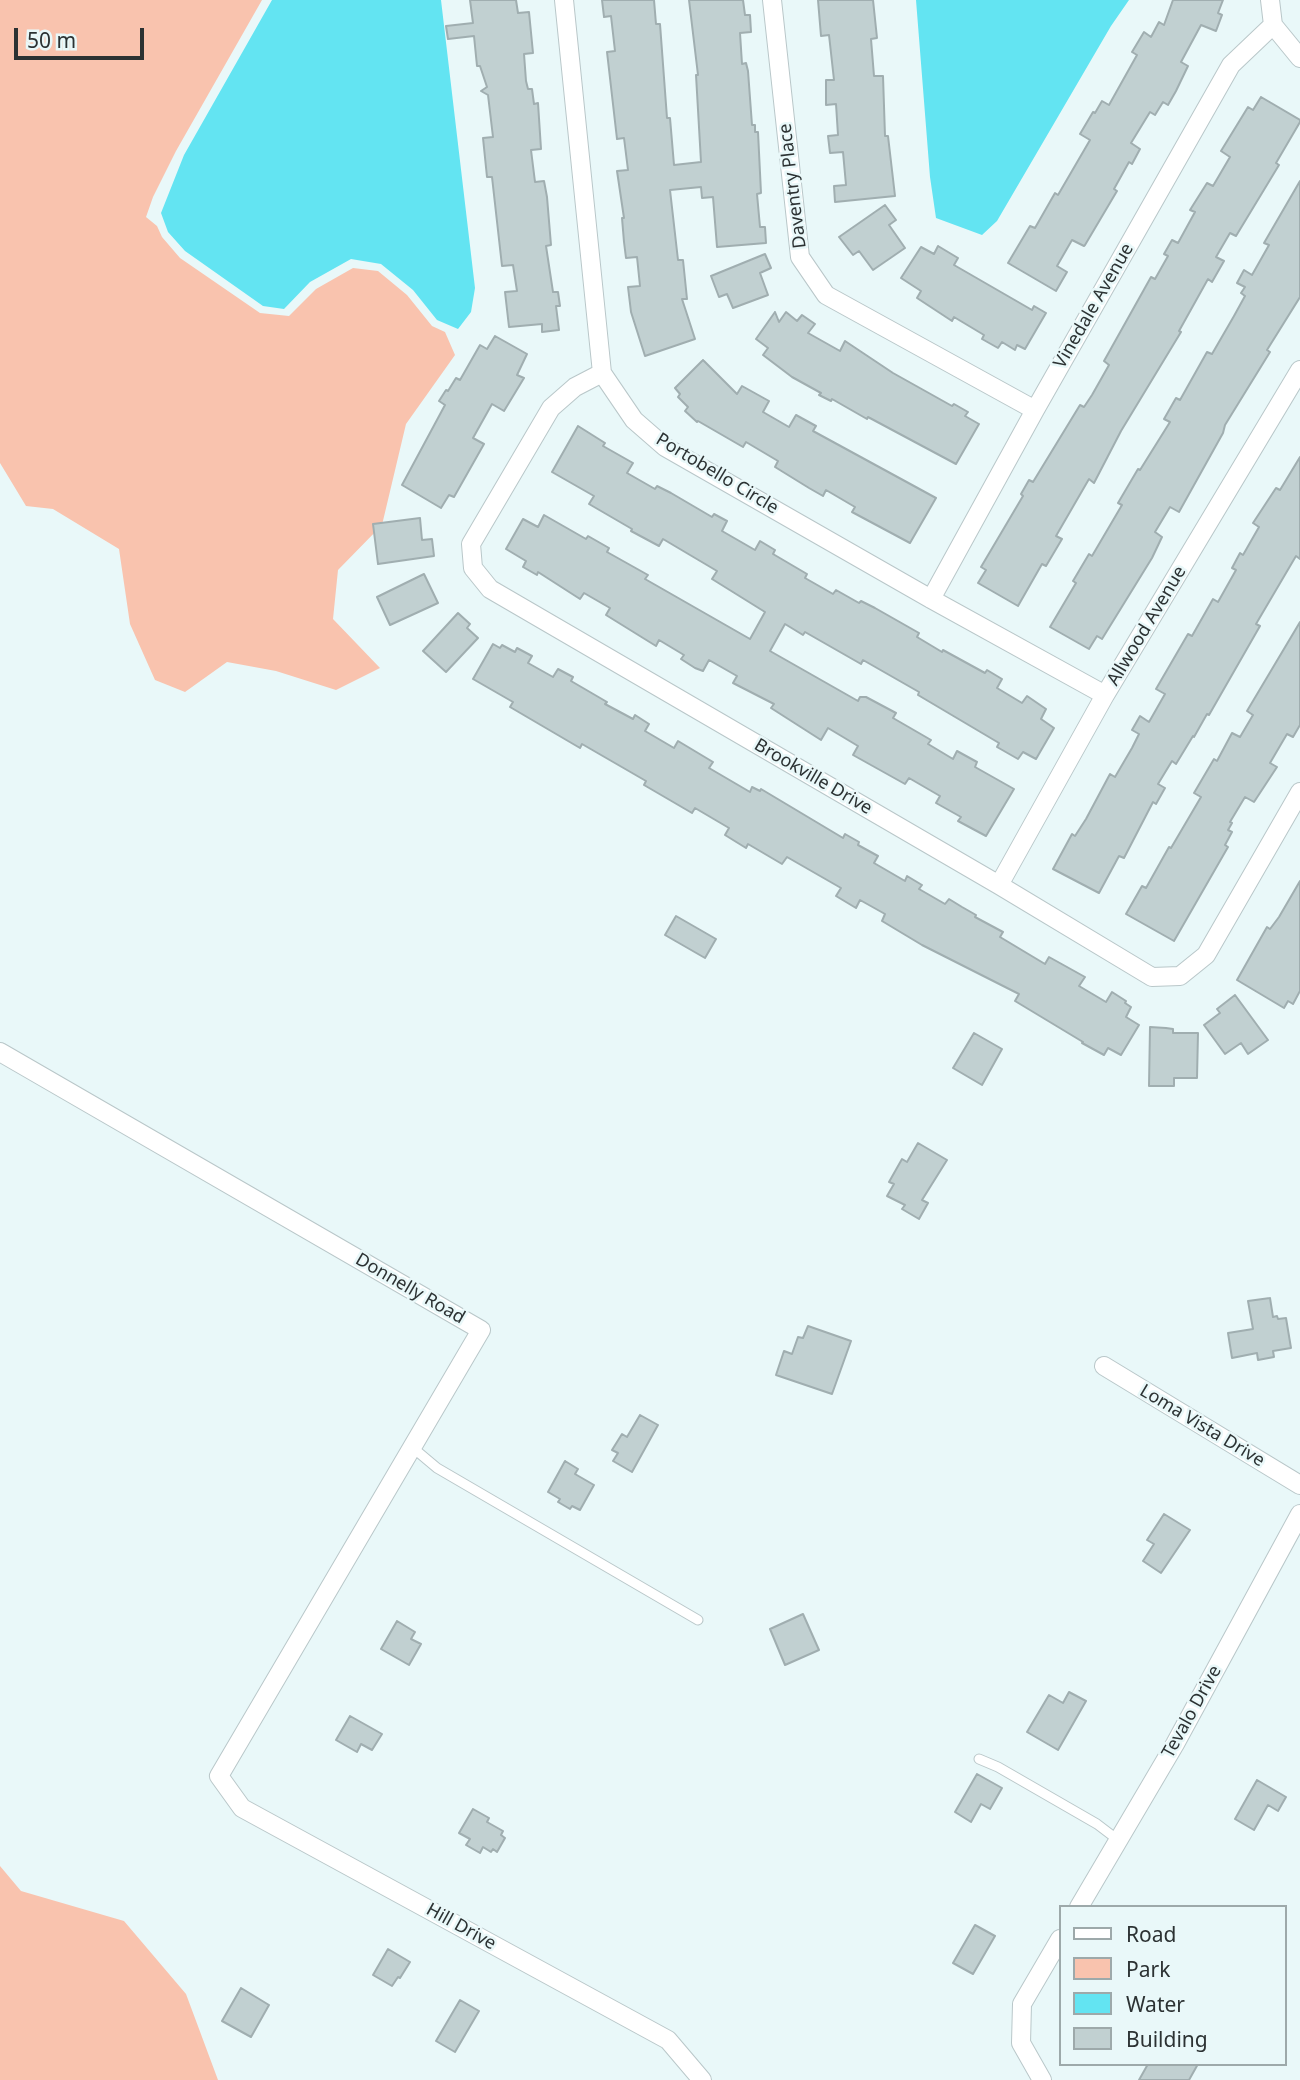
<!DOCTYPE html>
<html>
<head>
<meta charset="utf-8">
<style>
	body { margin:0 }
	#map { position:relative; width:1300px; height:2080px; overflow:hidden; background:#e9f8f9; font-family:"Noto Sans",sans-serif }
	canvas { display:block }
	.legend { position:absolute; left:1059px; top:1905px; width:228px; height:161px; box-sizing:border-box; background:#e9f8f9; border:2px solid #9da9aa; margin:0; padding:9px 12px; list-style:none; font-size:21px; color:#2c3233 }
	.legend li { display:flex; align-items:center; gap:14px; height:35px }
	.legend b { width:35px; border:2px solid #9da9aa }
	.scale { position:absolute; left:14px; top:28px; width:130px; height:32px; box-sizing:border-box; border:4px solid #2c3233; border-top:0; padding-left:9px; font-size:21px; line-height:24px; white-space:nowrap; color:#2c3233; -webkit-text-stroke:5px #e9f8f9; paint-order:stroke }
</style>
</head>
<body>
<div id="map">
<canvas width="1300" height="2080"></canvas>
<ul class="legend">
<li><b style="height:9px;background:#fff"></b>Road</li>
<li><b style="height:19px;background:#f9c3ae"></b>Park</li>
<li><b style="height:19px;background:#63e4f2"></b>Water</li>
<li><b style="height:19px;background:#c1d0d1"></b>Building</li>
</ul>
<div class="scale">50 m</div>
</div>
<script>
const c = document.querySelector('canvas').getContext('2d');
c.lineJoin = 'round';
function fillPath(path, color) {
  c.fillStyle = color;
  c.fill(path, 'evenodd');
}
function poly(rows) {
  const path = new Path2D();
  for (const r of rows) {
    path.moveTo(r[0], r[1]);
    for (let i = 2; i < r.length; i += 2) path.lineTo(r[i], r[i + 1]);
  }
  return path;
}
function trace(path, color, width, dash) {
  c.strokeStyle = color;
  c.lineWidth = width;
  c.lineCap = dash ? 'butt' : 'round';
  c.setLineDash(dash || []);
  c.stroke(path);
}
function drawText(font, color, halo, rows, align = 'center') {
  c.font = font + ' "Noto Sans",sans-serif';
  c.lineWidth = 5;
  c.setLineDash([]);
  c.textBaseline = 'middle';
  c.strokeStyle = halo;
  c.fillStyle = color;
  for (const [text, x, y, turn = 0] of rows) {
    c.save();
    c.translate(x, y);
    c.rotate((+turn || 0) * Math.PI / 180);
    c.textAlign = isNaN(turn) ? turn : align;
    if (halo) c.strokeText(text, 0, 0);
    c.fillText(text, 0, 0);
    c.restore();
  }
}
const green = poly([
	[0,0,262,0,176,151,153,197,146,217,157,226,162,237,180,258,260,313,289,316,316,289,353,268,378,271,407,295,432,326,445,332,455,355,406,424,382,525,338,570,333,619,380,668,336,690,276,671,227,662,185,692,155,680,130,624,119,549,53,509,26,506,0,463],
	[0,1866,21,1891,124,1921,186,1994,218,2080,0,2080]
]);
const water = poly([
	[272,0,441,0,475,288,471,312,458,329,437,320,413,290,381,264,351,259,310,282,284,309,263,306,185,251,168,232,161,213,184,155],
	[916,0,1129,0,1111,26,997,221,982,235,936,218,930,177]
]);
const building = poly([
	[470,0,516,0,518,13,529,12,533,53,524,54,526,81,528,89,532,89,534,104,538,103,541,149,531,150,535,182,544,181,547,197,551,245,546,246,553,292,558,292,560,306,556,306,559,330,542,332,542,324,509,327,505,292,517,291,513,265,502,266,492,177,487,177,483,138,493,137,488,95,481,91,487,87,480,66,477,66,474,36,448,39,446,26,473,23,470,0],
	[602,0,654,0,656,24,660,24,667,118,670,118,674,165,701,162,696,75,698,75,689,0,743,0,745,15,750,15,751,32,740,33,742,64,746,63,748,71,752,125,755,125,755,132,758,132,761,193,757,194,760,227,765,227,766,243,717,247,713,197,702,198,701,187,670,190,678,260,683,260,687,299,682,299,695,339,645,356,631,312,628,287,640,286,637,257,626,258,624,242,622,218,624,218,617,171,628,170,624,138,617,139,607,52,615,51,611,16,604,17,602,0],
	[818,0,873,0,877,38,871,39,874,76,883,76,885,136,888,136,895,196,835,202,834,186,846,185,843,152,830,153,828,136,838,135,836,104,826,105,826,80,834,80,829,35,821,36,818,0],
	[1173,0,1223,0,1218,13,1222,15,1216,31,1201,25,1181,62,1188,66,1176,91,1168,105,1163,102,1155,115,1150,112,1131,143,1140,149,1132,164,1129,162,1114,189,1117,191,1085,245,1084,246,1072,240,1057,266,1067,272,1056,291,1008,263,1030,226,1035,228,1055,193,1058,195,1090,140,1080,134,1093,112,1095,113,1102,101,1109,105,1137,55,1132,52,1144,32,1151,37,1159,22,1164,25,1173,0],
	[1261,97,1300,120,1300,122,1276,163,1279,165,1236,236,1230,233,1216,257,1224,261,1212,282,1208,279,1179,331,1181,332,1121,431,1094,483,1089,479,1056,536,1062,539,1046,566,1042,564,1018,606,978,583,986,570,981,567,1023,496,1021,494,1029,480,1033,482,1080,405,1084,407,1092,395,1109,365,1104,361,1151,277,1155,279,1168,256,1164,254,1172,240,1178,243,1195,212,1190,210,1207,183,1213,186,1230,157,1221,151,1248,107,1253,110,1261,97],
	[1300,181,1300,297,1267,350,1270,352,1225,425,1223,433,1179,512,1170,507,1155,532,1162,537,1152,558,1102,639,1097,636,1089,649,1050,627,1076,583,1073,581,1089,554,1092,556,1122,505,1118,503,1138,469,1140,470,1170,422,1164,419,1176,398,1180,400,1207,352,1212,354,1234,316,1245,296,1241,293,1245,287,1237,283,1244,270,1252,275,1269,245,1264,243,1300,181],
	[885,205,896,220,889,225,905,248,873,270,859,251,853,255,839,237,885,205],
	[938,246,958,258,954,265,1032,310,1034,306,1046,313,1025,349,1017,345,1015,350,1002,342,998,348,982,339,984,335,954,317,952,321,917,298,921,291,901,278,921,247,934,254,938,246],
	[765,254,771,268,760,273,768,295,733,308,727,294,719,297,711,276,765,254],
	[775,312,779,322,786,312,797,321,802,315,815,324,808,333,840,351,845,341,893,373,952,406,954,404,968,412,965,416,979,424,956,464,868,417,867,419,832,399,831,401,819,395,821,393,792,377,763,355,768,348,756,339,775,312],
	[495,336,527,354,517,375,524,378,504,411,492,404,473,438,484,444,454,497,449,495,441,508,402,485,445,405,439,401,446,390,448,391,456,378,460,380,480,345,487,349,495,336],
	[703,360,737,394,742,386,769,401,763,412,789,427,796,415,816,426,813,431,936,498,910,543,852,512,855,507,826,490,823,496,809,488,775,467,778,461,746,442,743,447,698,421,697,422,685,411,688,407,678,397,680,394,675,388,703,360],
	[578,426,605,443,603,446,633,463,627,473,655,489,657,486,671,493,712,517,714,514,727,521,722,531,755,550,760,541,775,550,773,554,807,574,805,578,833,594,836,590,859,603,861,601,875,608,919,633,917,637,942,652,943,650,985,673,987,670,1002,679,997,688,1022,703,1027,696,1046,709,1041,719,1054,728,1036,759,1023,752,1018,759,997,747,999,743,918,695,919,692,863,660,861,664,805,632,803,635,785,624,770,651,858,701,860,697,866,697,896,713,893,718,931,740,928,744,953,759,957,751,977,762,975,767,1014,789,986,836,958,821,961,817,936,803,940,796,909,778,905,784,853,755,858,746,828,728,821,740,771,708,774,704,733,683,737,676,709,660,703,671,695,668,681,659,684,655,659,640,656,646,606,615,610,608,584,593,580,599,538,572,537,575,523,567,526,561,506,549,523,519,538,527,544,515,586,539,588,536,609,548,607,552,648,575,645,579,750,639,765,612,712,579,717,571,663,539,659,546,631,531,632,529,589,504,594,496,552,472,578,426],
	[1300,457,1300,559,1296,556,1256,624,1260,626,1209,715,1207,714,1194,737,1193,736,1176,764,1172,761,1158,784,1165,788,1156,804,1153,802,1124,858,1119,856,1099,893,1053,869,1072,834,1075,836,1086,819,1110,774,1115,777,1132,748,1139,734,1132,730,1140,716,1149,722,1165,694,1156,689,1188,634,1192,636,1213,599,1218,602,1236,570,1232,568,1240,553,1243,555,1259,527,1253,523,1276,488,1280,490,1300,457],
	[420,518,422,540,432,539,434,556,378,564,373,524,420,518],
	[424,574,438,603,390,625,377,597,424,574],
	[458,613,470,624,467,628,478,638,446,672,423,651,458,613],
	[1300,622,1300,725,1293,737,1287,734,1270,763,1277,767,1254,802,1245,797,1230,822,1232,823,1228,830,1232,832,1225,845,1228,847,1174,941,1126,914,1142,886,1146,888,1169,847,1171,848,1201,797,1194,793,1214,759,1217,761,1232,733,1240,737,1253,715,1247,711,1300,622],
	[493,644,500,648,502,645,515,652,517,648,532,656,528,663,553,677,558,669,573,677,571,681,607,702,605,704,633,719,635,715,649,724,645,731,674,748,678,741,713,762,709,768,750,792,752,787,760,791,761,789,843,838,845,834,859,842,858,845,878,856,874,863,905,881,907,876,922,885,919,889,945,904,949,899,962,907,976,915,975,917,1003,932,1000,937,1045,964,1049,957,1085,977,1079,986,1106,1002,1112,992,1126,1001,1125,1003,1131,1007,1126,1017,1139,1025,1121,1055,1108,1048,1104,1055,1082,1043,1083,1042,1015,1001,1019,994,922,945,882,921,885,914,860,900,856,908,836,896,841,888,787,857,782,864,748,844,746,848,725,835,729,828,695,808,692,813,644,785,646,781,582,744,580,748,510,707,513,702,473,679,493,644],
	[1300,881,1300,991,1293,1004,1288,1001,1284,1008,1237,980,1267,927,1270,929,1279,917,1300,881],
	[676,916,716,939,705,958,665,935,676,916],
	[1235,995,1268,1040,1248,1054,1241,1043,1225,1054,1204,1025,1220,1013,1217,1009,1235,995],
	[1150,1027,1166,1028,1173,1029,1173,1033,1198,1033,1197,1078,1174,1078,1174,1086,1149,1086,1150,1027],
	[974,1033,1002,1049,982,1085,953,1068,974,1033],
	[918,1143,947,1160,922,1200,928,1203,919,1219,902,1209,905,1205,887,1196,894,1184,889,1182,902,1159,907,1162,918,1143],
	[1270,1298,1273,1317,1277,1316,1278,1319,1286,1318,1291,1348,1273,1351,1274,1357,1258,1360,1257,1353,1232,1358,1228,1333,1253,1329,1248,1301,1270,1298],
	[808,1326,851,1341,832,1394,776,1375,784,1351,792,1354,798,1337,803,1338,808,1326],
	[640,1415,658,1425,632,1472,613,1461,618,1453,612,1450,622,1434,627,1437,640,1415],
	[565,1461,578,1469,575,1474,594,1485,580,1510,572,1506,570,1509,558,1502,560,1499,548,1492,565,1461],
	[1164,1514,1190,1530,1161,1573,1143,1561,1154,1544,1147,1540,1164,1514],
	[803,1614,819,1650,785,1665,770,1629,803,1614],
	[397,1621,415,1632,411,1639,421,1644,409,1665,381,1649,397,1621],
	[1069,1692,1086,1701,1058,1750,1027,1732,1049,1695,1063,1703,1069,1692],
	[350,1716,382,1734,372,1750,361,1744,357,1752,336,1740,350,1716],
	[977,1774,1002,1788,990,1809,981,1804,971,1822,955,1812,977,1774],
	[1257,1780,1286,1797,1278,1811,1268,1805,1254,1830,1235,1819,1257,1780],
	[473,1809,489,1818,487,1822,503,1831,501,1835,505,1838,497,1852,493,1849,491,1852,483,1847,480,1853,466,1845,470,1839,459,1833,473,1809],
	[975,1925,995,1936,973,1974,953,1963,975,1925],
	[388,1949,410,1962,400,1978,398,1977,392,1986,373,1975,388,1949],
	[241,1988,269,2005,251,2037,222,2021,241,1988],
	[460,2000,479,2011,455,2052,436,2041,460,2000],
	[1148,2064,1198,2064,1189,2080,1139,2080,1148,2064]
]);
const lane = poly([
	[412,1447,437,1468,698,1620],
	[979,1759,998,1767,1097,1824,1118,1840]
]);
const street = poly([
	[564,0,602,373,634,420,665,447,931,599,1105,695],
	[772,0,800,257,826,295,1035,410],
	[1270,0,1273,25,1300,58],
	[602,373,575,387,551,408,471,544,473,568,490,589,999,885,1152,977,1180,976,1206,955,1300,792],
	[931,599,1035,410,1231,65,1273,25],
	[999,885,1105,695,1300,370],
	[0,1052,481,1330,219,1776,242,1808,668,2040,702,2080],
	[1104,1366,1300,1485],
	[1079,1907,1175,1744,1300,1514],
	[1042,2080,1021,2043,1022,2004,1060,1939]
]);
const streetNames = [
	["Daventry Place",793,186,-97],
	["Vinedale Avenue",1094,306,-60],
	["Portobello Circle",717,474,31],
	["Allwood Avenue",1147,626,-59],
	["Brookville Drive",813,777,30],
	["Donnelly Road",410,1289,30],
	["Loma Vista Drive",1202,1426,31],
	["Tevalo Drive",1192,1712,-61],
	["Hill Drive",461,1927,29]
];
fillPath(green, '#f9c3ae');
fillPath(water, '#63e4f2');
fillPath(building, '#c1d0d1');
trace(building, '#a0aeb0', 2);
trace(lane, '#b9c7c9', 11);
trace(street, '#b9c7c9', 20);
trace(lane, '#fff', 9);
trace(street, '#fff', 18);
drawText('18px', '#2c3233', '#e9f8f9', streetNames);
</script>
</body>
</html>
